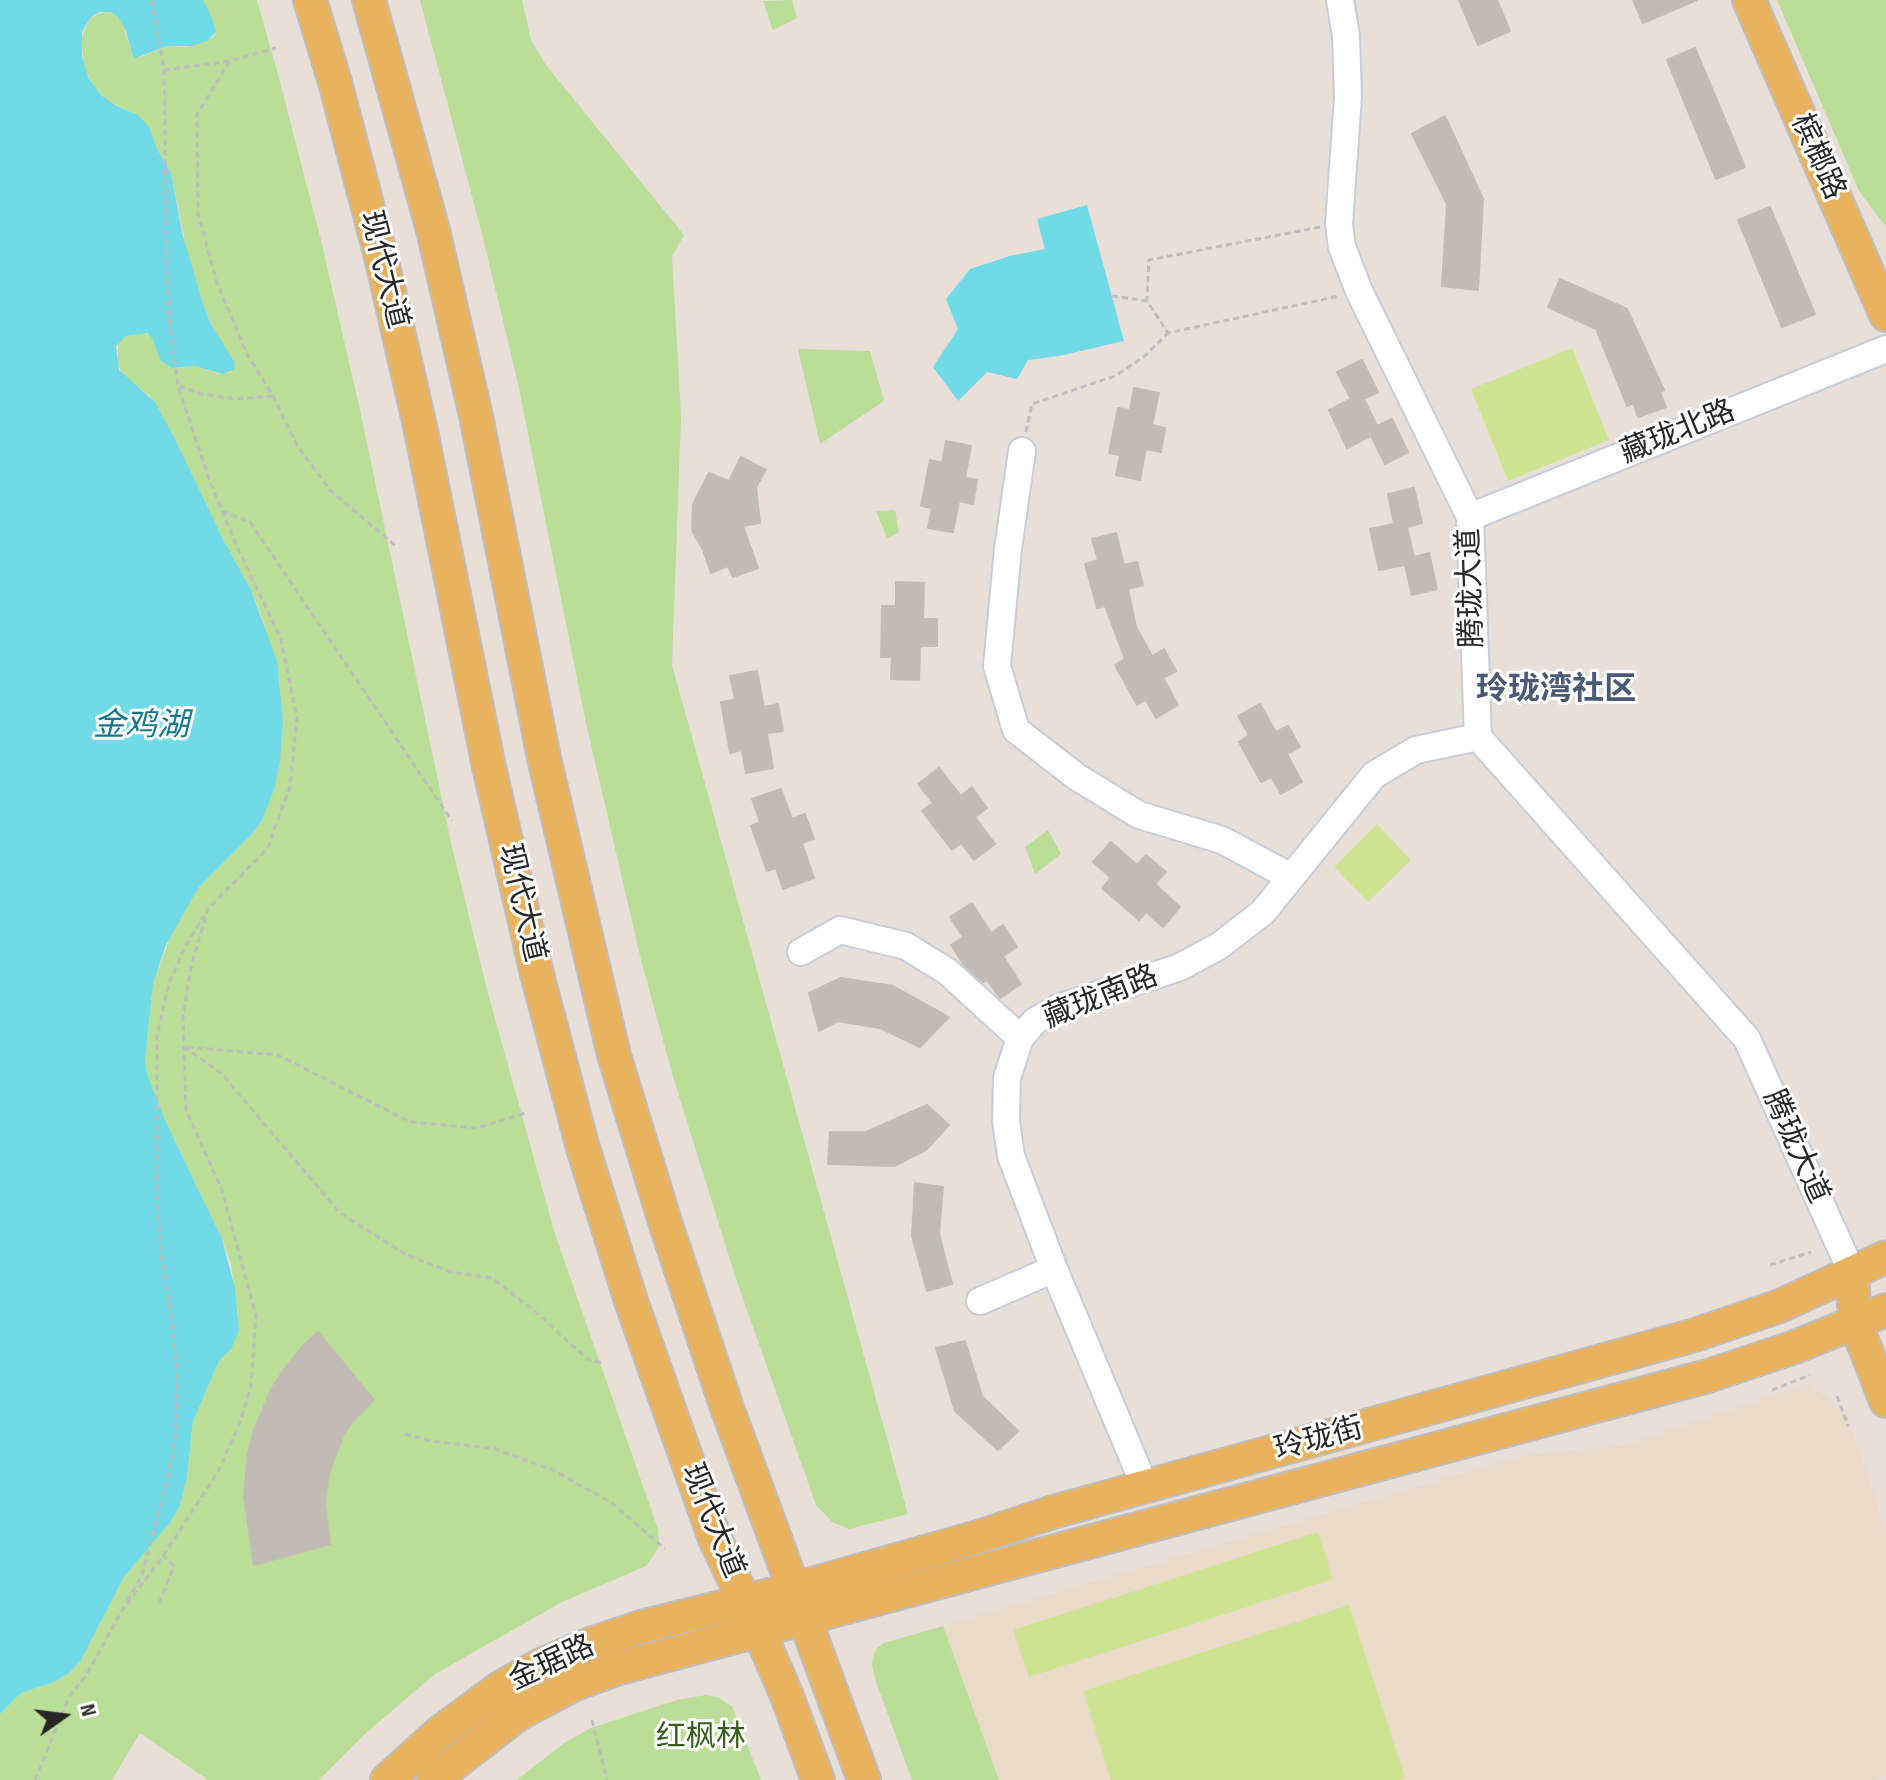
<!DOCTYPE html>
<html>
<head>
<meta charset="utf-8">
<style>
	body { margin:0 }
	#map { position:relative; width:1886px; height:1780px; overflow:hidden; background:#e9dfd9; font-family:"Sofia Sans Condensed",sans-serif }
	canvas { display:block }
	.north { position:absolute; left:24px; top:1676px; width:80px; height:80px; -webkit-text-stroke:6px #fff; paint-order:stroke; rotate:76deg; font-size:22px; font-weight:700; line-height:32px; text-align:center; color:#272727 }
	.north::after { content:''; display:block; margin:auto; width:28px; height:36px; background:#272727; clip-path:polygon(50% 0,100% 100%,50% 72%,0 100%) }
</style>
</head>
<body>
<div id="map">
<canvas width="1886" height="1780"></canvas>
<div class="north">N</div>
</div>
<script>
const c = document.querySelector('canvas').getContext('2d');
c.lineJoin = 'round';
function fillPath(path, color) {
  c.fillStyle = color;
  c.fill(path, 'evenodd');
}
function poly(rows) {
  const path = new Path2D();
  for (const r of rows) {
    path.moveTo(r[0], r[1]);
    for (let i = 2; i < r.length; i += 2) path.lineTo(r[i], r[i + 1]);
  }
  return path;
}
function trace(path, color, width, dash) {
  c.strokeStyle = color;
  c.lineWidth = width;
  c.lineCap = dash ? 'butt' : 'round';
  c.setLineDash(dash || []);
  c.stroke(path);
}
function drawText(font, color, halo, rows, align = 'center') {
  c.font = font + ' "Sofia Sans Condensed","Noto Sans SC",sans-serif';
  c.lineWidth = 6;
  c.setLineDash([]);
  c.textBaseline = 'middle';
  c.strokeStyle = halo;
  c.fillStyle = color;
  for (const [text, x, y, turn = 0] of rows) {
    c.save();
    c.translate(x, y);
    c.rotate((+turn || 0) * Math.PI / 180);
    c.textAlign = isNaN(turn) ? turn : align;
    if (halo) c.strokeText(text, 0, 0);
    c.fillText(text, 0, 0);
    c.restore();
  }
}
const education = poly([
	[1809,1383,1847,1415,1886,1531,1886,1776,1874,1780,999,1780,943,1626,1525,1455,1626,1445]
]);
const green = poly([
	[203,0,257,0,277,71,320,236,360,410,452,847,487,990,555,1234,658,1529,659,1547,646,1566,562,1602,435,1674,366,1733,319,1780,208,1780,140,1733,112,1780,0,1780,0,1714,21,1693,54,1682,69,1673,81,1660,124,1577,169,1524,180,1506,187,1477,193,1421,219,1361,231,1349,238,1313,231,1264,222,1239,166,1122,148,1077,145,1059,153,985,173,929,198,888,252,834,261,822,273,790,282,740,279,675,262,617,251,590,224,541,174,437,150,396,123,375,118,365,118,343,126,336,143,333,151,335,178,368,194,366,219,374,232,372,203,304,187,251,171,173,138,115,110,102,94,88,84,66,81,38,91,17,107,11,115,14,122,22,133,56,141,57,167,46,185,47,212,38,216,33],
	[420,0,522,0,531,40,546,65,684,235,672,257,681,416,672,665,908,1514,849,1529,832,1522,816,1505,736,1279,674,1080,641,960,586,723,517,379,482,234],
	[792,0,797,18,773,30,763,1],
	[1777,0,1886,0,1886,227,1859,191],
	[798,349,870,351,884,401,820,444],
	[895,510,899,533,887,538,876,511],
	[1048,830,1061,854,1035,874,1025,847],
	[943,1626,999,1780,912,1780,876,1682,872,1666,873,1657,877,1648,884,1643],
	[706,1695,717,1697,732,1706,761,1780,517,1780,564,1743,591,1728,677,1700]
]);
const pitch = poly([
	[1572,348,1609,440,1508,481,1471,389],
	[1377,824,1411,860,1368,902,1334,867],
	[1318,1532,1333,1579,1029,1677,1013,1630],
	[1349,1605,1405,1778,1398,1780,1111,1780,1083,1691]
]);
const water = poly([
	[0,0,203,0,212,18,216,32,207,41,192,46,167,46,136,58,133,56,126,31,118,17,111,12,100,12,91,17,82,32,82,56,89,79,101,95,115,105,138,115,149,127,156,147,171,173,182,232,203,304,212,326,235,363,234,370,223,374,194,366,172,368,161,361,152,338,147,333,126,336,116,346,119,370,154,401,174,437,224,541,251,590,277,661,283,721,280,761,274,790,261,822,252,834,198,888,165,947,153,985,145,1059,148,1077,166,1122,222,1239,235,1288,239,1331,231,1349,219,1361,193,1421,187,1477,180,1506,169,1524,124,1577,81,1660,69,1673,54,1682,21,1693,0,1714],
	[1087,205,1124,341,1059,356,1028,360,1017,379,987,372,958,401,933,367,958,329,946,299,970,269,1010,256,1045,249,1037,219]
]);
const building = poly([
	[1459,0,1497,0,1510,31,1478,45,1459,0],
	[1633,0,1697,0,1643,23,1633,0],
	[1695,48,1745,167,1716,179,1667,60,1695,48],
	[1445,116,1483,199,1478,290,1442,286,1447,204,1412,134,1445,116],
	[1770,207,1815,314,1782,327,1738,220,1770,207],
	[1560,279,1627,309,1664,390,1660,392,1666,407,1638,417,1633,403,1627,406,1596,329,1548,307,1560,279],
	[1362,360,1378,392,1364,399,1377,426,1392,419,1408,452,1385,464,1371,436,1347,448,1329,410,1351,399,1337,372,1362,360],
	[1134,388,1159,393,1152,425,1165,428,1161,452,1146,449,1140,480,1116,475,1120,455,1109,453,1118,408,1130,410,1134,388],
	[946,441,971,446,965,478,977,480,973,504,959,501,953,532,928,528,932,508,921,506,930,460,942,463,946,441],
	[741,457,766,470,756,487,760,523,743,526,758,568,733,577,728,566,711,573,703,550,692,530,693,504,709,473,729,481,741,457],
	[1414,488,1422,523,1407,527,1414,557,1429,553,1437,589,1412,595,1405,565,1379,570,1370,529,1394,524,1388,494,1414,488],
	[1116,533,1124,565,1137,562,1143,585,1128,589,1136,627,1152,656,1164,649,1176,671,1163,678,1178,705,1156,718,1146,700,1137,705,1115,665,1125,659,1105,606,1097,608,1085,564,1098,560,1092,539,1116,533],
	[896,582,924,583,923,619,937,619,937,646,920,646,919,680,891,679,892,657,881,657,882,606,896,606,896,582],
	[757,671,764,707,778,704,783,731,767,733,773,768,746,773,742,750,730,753,721,702,735,700,730,676,757,671],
	[1260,704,1276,732,1288,726,1300,747,1287,754,1302,782,1281,794,1271,777,1261,782,1239,742,1249,735,1238,716,1260,704],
	[939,768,961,796,972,787,987,808,975,817,995,844,974,860,961,843,952,850,922,811,933,803,918,784,939,768],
	[781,789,792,819,805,814,814,839,802,843,814,878,783,889,776,868,767,871,751,826,760,822,752,799,781,789],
	[1111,842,1137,865,1146,855,1166,872,1155,884,1180,907,1163,927,1146,912,1139,920,1102,888,1111,878,1093,862,1111,842],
	[972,903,991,933,1003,925,1017,947,1003,956,1021,984,1000,998,987,980,983,982,964,965,951,945,963,937,950,917,972,903],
	[841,978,893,986,949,1017,920,1047,880,1028,838,1021,819,1031,809,993,841,978],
	[927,1105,949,1125,926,1150,894,1166,828,1164,830,1132,866,1132,927,1105],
	[915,1183,943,1187,939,1234,952,1284,927,1291,912,1236,915,1183],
	[318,1332,374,1400,353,1421,343,1436,329,1473,325,1503,330,1544,254,1565,244,1496,248,1453,253,1433,271,1390,282,1372,304,1345,318,1332],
	[965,1341,982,1396,1018,1431,998,1450,955,1411,936,1348,965,1341]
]);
const path = poly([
	[230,61,197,114,198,213,217,283,247,354,273,396,298,447,330,490,397,547],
	[164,70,230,61,276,48],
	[1320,227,1149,260,1147,301,1168,333,1339,296],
	[1112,296,1147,301],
	[179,386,202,394,235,399,273,396],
	[1026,432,1032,404,1115,376,1145,356,1168,333],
	[222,511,250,522,452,821],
	[184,1047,221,1073,340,1213,407,1255,451,1272,492,1278,536,1312,587,1359,603,1363],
	[187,1047,278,1055,410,1122,477,1128,526,1113],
	[1770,1265,1811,1252],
	[1772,1390,1810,1375],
	[1837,1396,1848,1426],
	[405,1434,431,1441,495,1449,553,1470,612,1503,665,1549],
	[127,1601,142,1575,167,1482,176,1434,177,1372,172,1318,161,1255,157,1191,157,1036,169,983,185,947,204,916],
	[159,1603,174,1566,163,1556],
	[592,1720,607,1780],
	[35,1780,70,1695,86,1676,121,1612,163,1556,218,1472,239,1425,251,1386,256,1316,222,1190,186,1110,183,1015,192,963,208,909,267,849,290,787,297,718,281,639,238,549,209,479,178,386,170,325,167,275,164,70,152,0]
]);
const minor = poly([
	[1340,0,1346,36,1348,97,1339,224,1342,247,1359,291,1470,517,1478,737,1747,1039,1852,1273],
	[1022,451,1008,549,997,666,1016,730,1077,777,1139,815,1222,840,1291,877],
	[1470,517,1886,349],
	[801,952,840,930,906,946,948,972,1020,1038],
	[980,1301,1054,1269],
	[1145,1487,1054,1269,1011,1156,1006,1121,1007,1078,1020,1038,1035,1021,1058,1008,1180,967,1219,946,1263,912,1374,775,1416,750,1478,737]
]);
const major = poly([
	[310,0,335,82,381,257,420,426,489,767,537,974,583,1148,631,1301,715,1539,759,1631,787,1696,818,1780],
	[369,0,433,230,476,416,544,758,614,1055,666,1225,726,1405,864,1780],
	[1749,0,1886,315],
	[1852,1273,1855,1322,1886,1401],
	[387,1780,439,1733,500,1688,541,1665,590,1644,641,1627,794,1589,978,1537,1053,1512,1695,1335,1780,1306,1886,1257],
	[433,1780,517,1715,575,1684,619,1668,1708,1376,1795,1347,1886,1310]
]);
const streetNames = [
	["槟榔路",1817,157,66],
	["现代大道",383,270,76],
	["藏珑北路",1678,433,-22],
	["腾珑大道",1472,588,-92],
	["现代大道",521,903,77],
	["藏珑南路",1101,998,-22],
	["腾珑大道",1795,1147,66],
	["玲珑街",1319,1440,-15],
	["现代大道",712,1521,68],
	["金琚路",552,1664,-25]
];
const parkNames = [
	["红枫林",701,1738]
];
const neighbourhoodNames = [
	["玲珑湾社区",1556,691]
];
const waterNames = [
	["金鸡湖",141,727]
];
fillPath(education, '#eadac9');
fillPath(green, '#badd97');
fillPath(pitch, '#cfe493');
fillPath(water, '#70dae7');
fillPath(building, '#c1bbb5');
trace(building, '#c4bbb3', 2);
trace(minor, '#c7cdd8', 30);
trace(major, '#bebebe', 36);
trace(path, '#bebebe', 3, [6, 4]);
trace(minor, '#fff', 26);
trace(major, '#e8b25f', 32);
drawText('30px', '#272727', '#fff', streetNames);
drawText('30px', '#355e1d', '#fff', parkNames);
drawText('bold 32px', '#4a5974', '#fff', neighbourhoodNames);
drawText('italic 32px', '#14778e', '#fff', waterNames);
</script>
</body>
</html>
